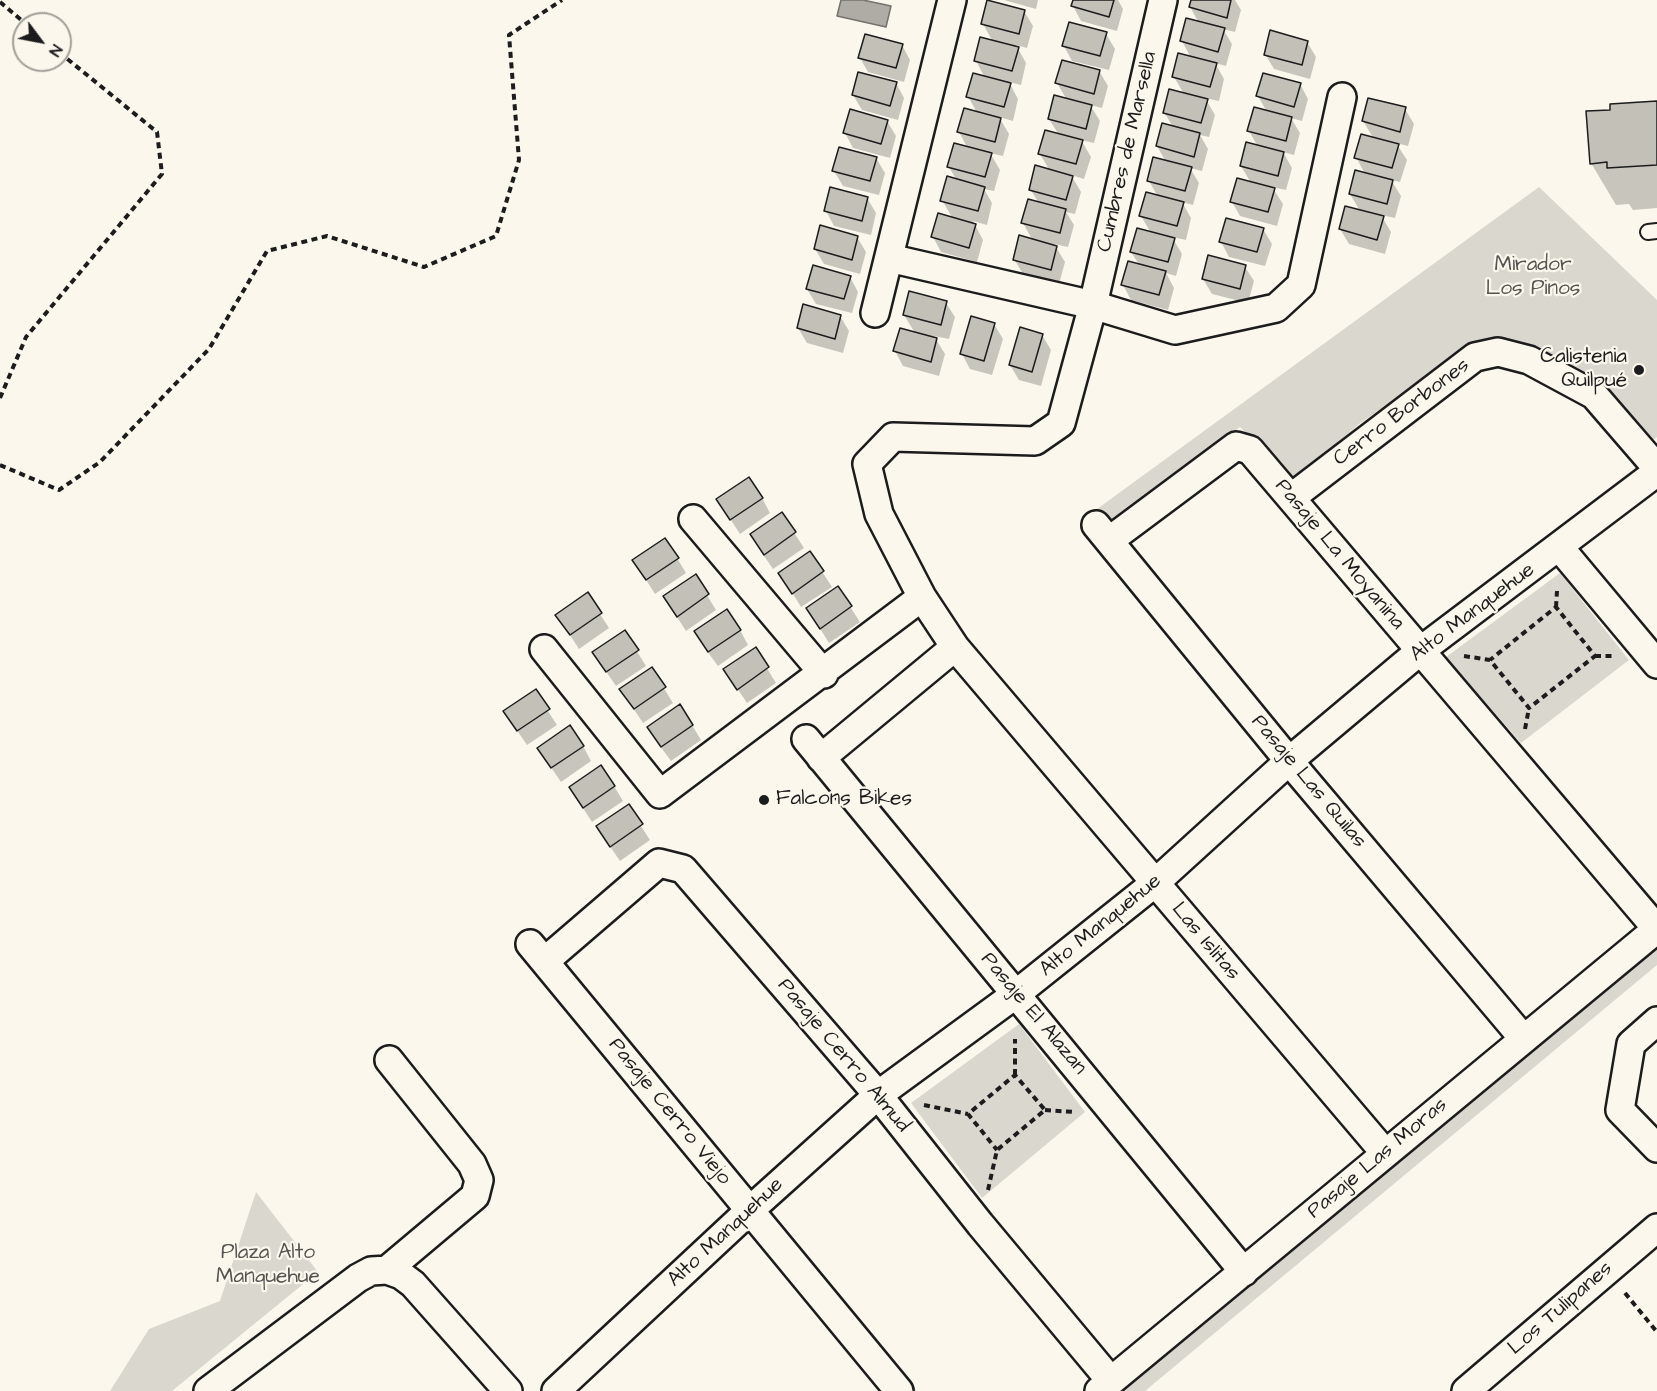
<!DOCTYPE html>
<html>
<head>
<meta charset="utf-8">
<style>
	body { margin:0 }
	#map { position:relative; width:1657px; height:1391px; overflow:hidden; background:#fbf7ec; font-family:"Architects Daughter",sans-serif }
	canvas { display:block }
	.north { position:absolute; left:12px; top:12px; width:60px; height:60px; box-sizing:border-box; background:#fbf7ec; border:2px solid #a29f99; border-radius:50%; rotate:122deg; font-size:16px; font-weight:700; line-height:24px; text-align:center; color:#1c1c1c }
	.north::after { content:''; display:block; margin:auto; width:21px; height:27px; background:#1c1c1c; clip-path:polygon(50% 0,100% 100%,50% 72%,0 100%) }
</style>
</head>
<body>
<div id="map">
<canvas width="1657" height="1391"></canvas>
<div class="north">N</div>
</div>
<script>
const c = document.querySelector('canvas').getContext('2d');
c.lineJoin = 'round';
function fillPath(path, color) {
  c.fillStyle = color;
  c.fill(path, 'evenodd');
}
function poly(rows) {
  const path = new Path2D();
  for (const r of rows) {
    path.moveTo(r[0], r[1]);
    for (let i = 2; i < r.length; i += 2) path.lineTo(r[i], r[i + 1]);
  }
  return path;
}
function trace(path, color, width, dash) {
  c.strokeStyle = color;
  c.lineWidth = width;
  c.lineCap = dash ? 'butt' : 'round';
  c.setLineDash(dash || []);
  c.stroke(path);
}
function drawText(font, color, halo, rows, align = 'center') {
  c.font = font + ' "Architects Daughter",sans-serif';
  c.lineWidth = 4.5;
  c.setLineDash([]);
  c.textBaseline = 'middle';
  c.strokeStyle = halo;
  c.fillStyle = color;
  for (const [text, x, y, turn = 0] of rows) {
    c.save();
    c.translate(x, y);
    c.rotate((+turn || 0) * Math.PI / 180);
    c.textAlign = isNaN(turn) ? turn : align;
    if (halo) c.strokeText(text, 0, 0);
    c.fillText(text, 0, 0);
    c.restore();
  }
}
const green = poly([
	[1539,187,1657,300,1657,437,1652,441,1596,387,1471,347,1359,424,1294,480,1240,427,1110,526,1097,509],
	[1560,573,1629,660,1521,743,1446,657],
	[1657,941,1657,965,1145,1391,1113,1391],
	[1019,1024,1085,1112,982,1198,911,1103],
	[256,1192,318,1272,172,1391,110,1391,149,1329,220,1301]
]);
const water = poly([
	[841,0,863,0,891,6,886,27,837,16,841,0]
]);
const shadow = poly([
	[1004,0,1038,0,1036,9],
	[1074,0,1118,0,1123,9,1117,31,1081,21,1073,6],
	[1192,0,1235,0,1241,10,1235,32,1223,29,1232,44,1226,66,1215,63,1224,79,1219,101,1205,98,1215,115,1209,137,1200,135,1208,149,1202,171,1190,168,1199,183,1193,205,1182,202,1191,218,1186,240,1172,237,1182,254,1176,276,1166,273,1174,288,1168,310,1131,300,1123,285,1140,266,1131,252,1151,233,1141,216,1158,197,1149,181,1166,162,1157,146,1173,127,1164,112,1184,94,1174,77,1191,58,1182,41,1199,23,1190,7],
	[1024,11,1033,26,1027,48,1016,45,1026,63,1021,85,1009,82,1018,99,1013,121,999,117,1009,134,1003,156,990,153,1000,170,994,191,984,189,992,203,987,225,973,221,983,240,977,262,941,252,933,237,953,219,942,200,957,181,949,167,968,149,959,132,977,113,968,96,985,78,976,61,993,42,983,24],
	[1106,34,1115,49,1109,70,1072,61,1064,46],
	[1307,42,1316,57,1310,79,1274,69,1265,54],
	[902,45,910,60,904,82,868,72,860,58],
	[1098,69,1108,86,1102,108,1090,105,1100,121,1094,143,1081,140,1091,157,1084,179,1071,175,1081,192,1075,214,1066,212,1074,225,1068,247,1054,244,1065,262,1059,284,1023,274,1014,259,1033,241,1023,223,1039,203,1030,189,1050,171,1040,154,1059,135,1049,119,1067,100,1057,83],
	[896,83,904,98,898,120,862,110,853,95],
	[1300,84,1308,99,1302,121,1291,118,1300,133,1294,155,1283,152,1292,168,1286,190,1272,187,1283,204,1277,226,1240,216,1232,202,1251,183,1241,166,1258,147,1249,131,1267,112,1258,96],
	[1657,103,1657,208,1633,210,1629,204,1616,205,1591,163,1612,111],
	[1405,109,1414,124,1408,146,1396,143,1407,160,1400,182,1391,180,1401,196,1395,218,1381,215,1391,232,1385,254,1349,244,1340,229,1360,211,1350,194,1365,174,1356,157,1374,139,1363,121],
	[887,121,896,136,890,158,853,148,845,133],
	[876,158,885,173,879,195,843,186,834,171],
	[867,198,876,213,871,235,834,226,826,211],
	[1263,229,1272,244,1265,266,1229,257,1221,242],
	[857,237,866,252,860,274,824,264,815,249],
	[1245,267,1254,281,1248,303,1212,294,1203,279],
	[850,277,858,292,852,313,816,304,807,289],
	[946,303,955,317,949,339,934,336,945,354,939,376,903,366,895,351,915,333,904,315],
	[840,316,849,331,843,353,807,343,798,328],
	[994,324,1003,339,992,375,970,369,962,354],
	[1042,335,1051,350,1041,386,1019,380,1010,365],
	[762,498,770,513,740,534,727,514],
	[782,514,804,548,773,569,760,550],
	[810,553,832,587,801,607,780,573],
	[677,558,686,573,655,594,643,575],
	[695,576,716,610,686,631,673,611],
	[838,588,860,622,829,643,808,609],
	[600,614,609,628,579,649,557,615],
	[740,630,748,645,718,666,704,647],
	[625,632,646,666,616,686,603,667],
	[755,649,776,683,747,703,725,670],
	[652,669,673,703,643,723,621,690],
	[535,691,557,725,527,745,514,726],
	[692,725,701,740,671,761,657,742],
	[583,746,591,761,561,782,548,763],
	[614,786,623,801,592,822,579,802],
	[628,806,650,840,620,861,607,842]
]);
const building = poly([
	[987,0,1025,10,1019,34,981,24,987,0],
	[1073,0,1114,0,1109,17,1071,6,1073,0],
	[1191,0,1231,0,1227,18,1189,7,1191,0],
	[1186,18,1225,28,1218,52,1180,41,1186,18],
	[1069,22,1107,32,1100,56,1062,46,1069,22],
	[1270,30,1308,41,1302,65,1264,55,1270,30],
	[865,34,903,44,896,68,858,58,865,34],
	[980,37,1019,47,1012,71,974,61,980,37],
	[1178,53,1217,63,1210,87,1172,77,1178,53],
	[1062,60,1100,70,1094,94,1055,83,1062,60],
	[858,72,897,82,890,106,852,95,858,72],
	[973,73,1011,83,1004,107,966,97,973,73],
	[1263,73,1301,83,1294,107,1256,96,1263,73],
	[1169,89,1208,99,1201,123,1163,113,1169,89],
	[1054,95,1092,105,1086,129,1048,119,1054,95],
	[1368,98,1406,107,1400,132,1362,121,1368,98],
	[1657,101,1657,165,1607,168,1607,162,1590,164,1586,111,1610,110,1610,104,1657,101],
	[1254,107,1292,117,1286,141,1247,131,1254,107],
	[964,108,1001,118,995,142,957,132,964,108],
	[850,109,888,120,881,144,843,133,850,109],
	[1162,123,1200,133,1194,157,1156,146,1162,123],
	[1045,130,1083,140,1076,164,1038,154,1045,130],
	[1361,134,1399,144,1392,168,1354,158,1361,134],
	[1246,142,1284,152,1278,176,1240,166,1246,142],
	[954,143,992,153,985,177,947,167,954,143],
	[839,147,877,157,870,181,832,171,839,147],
	[1153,157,1192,167,1185,191,1147,181,1153,157],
	[1035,165,1073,176,1066,200,1029,190,1035,165],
	[1355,170,1393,180,1387,204,1349,194,1355,170],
	[947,176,985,187,978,211,940,201,947,176],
	[1237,178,1275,188,1268,212,1230,202,1237,178],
	[830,187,868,197,862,221,824,211,830,187],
	[1146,192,1184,202,1177,226,1139,216,1146,192],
	[1028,199,1066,209,1060,233,1021,223,1028,199],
	[1345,206,1384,216,1377,240,1339,229,1345,206],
	[938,213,976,224,969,248,931,237,938,213],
	[1226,218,1264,228,1257,252,1219,242,1226,218],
	[820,225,858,236,852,260,814,249,820,225],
	[1137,228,1175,238,1168,262,1130,252,1137,228],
	[1019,235,1057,246,1051,270,1013,260,1019,235],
	[1208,255,1246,265,1240,289,1202,279,1208,255],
	[1128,261,1166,271,1159,295,1121,285,1128,261],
	[813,265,851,276,844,299,806,289,813,265],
	[909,291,947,301,941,325,903,315,909,291],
	[803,304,841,315,835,339,797,328,803,304],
	[971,316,995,323,984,361,960,354,971,316],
	[1020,327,1043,334,1032,372,1009,365,1020,327],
	[900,328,937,338,931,362,893,351,900,328],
	[749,477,763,498,730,520,716,499,749,477],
	[782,512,796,532,764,555,750,534,782,512],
	[665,538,679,558,646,580,632,560,665,538],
	[810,551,824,571,792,594,778,573,810,551],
	[696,574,709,594,677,617,663,596,696,574],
	[838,586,852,606,820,629,806,608,838,586],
	[588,592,602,613,570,635,555,615,588,592],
	[727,609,741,630,708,652,694,631,727,609],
	[625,630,639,650,606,672,592,652,625,630],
	[756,647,769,667,737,690,723,669,756,647],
	[652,667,666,687,634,709,619,689,652,667],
	[536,689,550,709,517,731,503,711,536,689],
	[680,704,693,725,661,747,647,727,680,704],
	[570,725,584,746,551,768,537,748,570,725],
	[601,765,615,786,583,808,569,787,601,765],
	[629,804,643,824,610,847,596,826,629,804]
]);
const path = poly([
	[0,2,26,24],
	[0,398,26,337,162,174,157,132,60,53],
	[0,465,59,490,100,462,209,349,267,251,327,236,424,267,496,236,519,160,509,35,562,0],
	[1556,607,1557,591],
	[1464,656,1490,660,1529,708,1595,656,1556,607,1490,660],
	[1595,656,1613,656],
	[1525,729,1529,708],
	[1015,1075,1015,1039],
	[924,1105,968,1114],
	[1045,1110,1074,1112],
	[988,1190,997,1150,1045,1110,1015,1075,968,1114,997,1150],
	[1625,1293,1657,1332]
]);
const lane = poly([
	[1648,232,1657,231]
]);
const street = poly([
	[1163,0,1093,305,1061,423,1035,441,893,437,867,464,879,514,922,597,955,647,1385,1153],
	[889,258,1093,305,1175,330,1276,308,1301,285,1342,97],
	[875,313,952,0],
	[1292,497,1475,357,1498,352,1529,360,1594,395,1657,468],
	[693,519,824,674],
	[1096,525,1289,761,1523,1038],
	[1110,540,1236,446,1250,450,1657,929],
	[1560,548,1657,664],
	[544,649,660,794,922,597],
	[806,739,1244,1272],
	[821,758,955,647],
	[530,944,899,1391],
	[545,961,659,863,683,869,878,1095,980,1224,1111,1381],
	[1657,1021,1631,1044,1620,1110,1657,1148],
	[387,1270,475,1196,479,1180,472,1164,389,1060],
	[208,1391,358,1278,371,1271,387,1270,401,1275,413,1284,508,1391],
	[556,1391,749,1211,878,1095,1016,994,1155,883,1289,761,1420,651,1657,472],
	[1099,1391,1657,929],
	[1466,1391,1657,1228]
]);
const markers = [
	[1639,370,6,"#1c1c1c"],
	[764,800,6,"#1c1c1c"]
];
const streetNames = [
	["Cumbres de Marsella",1128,152,-77],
	["Cerro Borbones",1402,413,-37],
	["Pasaje La Moyanina",1339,555,50],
	["Alto Manquehue",1473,613,-37],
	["Pasaje Las Quilas",1308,782,50],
	["Alto Manquehue",1101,926,-39],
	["Las Islitas",1205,942,50],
	["Pasaje El Alazan",1033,1014,50],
	["Pasaje Cerro Almud",843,1056,50],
	["Pasaje Cerro Viejo",669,1112,51],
	["Pasaje Las Moras",1378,1159,-40],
	["Alto Manquehue",726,1233,-43],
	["Los Tulipanes",1561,1309,-41]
];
const parkNames = [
	["Mirador",1533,266],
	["Los Pinos",1533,290],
	["Plaza Alto",268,1254],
	["Manquehue",268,1278]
];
const poiNames = [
	["Calistenia",1627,358],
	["Quilpué",1627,382],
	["Falcons Bikes",776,800,"left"]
];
fillPath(green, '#dad7ce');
fillPath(water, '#afaca5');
trace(water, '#74726e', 1.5);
fillPath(shadow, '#0003');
fillPath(building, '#c3c0b8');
trace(building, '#1c1c1c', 1.5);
trace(lane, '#1c1c1c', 18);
trace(street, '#1c1c1c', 32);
trace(path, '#1c1c1c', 4, [6, 4.5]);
trace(lane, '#fbf7ec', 14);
trace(street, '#fbf7ec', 27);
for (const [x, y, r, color] of markers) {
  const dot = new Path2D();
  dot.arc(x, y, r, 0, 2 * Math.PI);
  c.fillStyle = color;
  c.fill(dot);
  trace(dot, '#fbf7ec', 2);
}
drawText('21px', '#1c1c1c', '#fbf7ec', streetNames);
drawText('21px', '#555451', '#fbf7ec', parkNames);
drawText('21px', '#1c1c1c', '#fbf7ec', poiNames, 'right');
</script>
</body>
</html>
